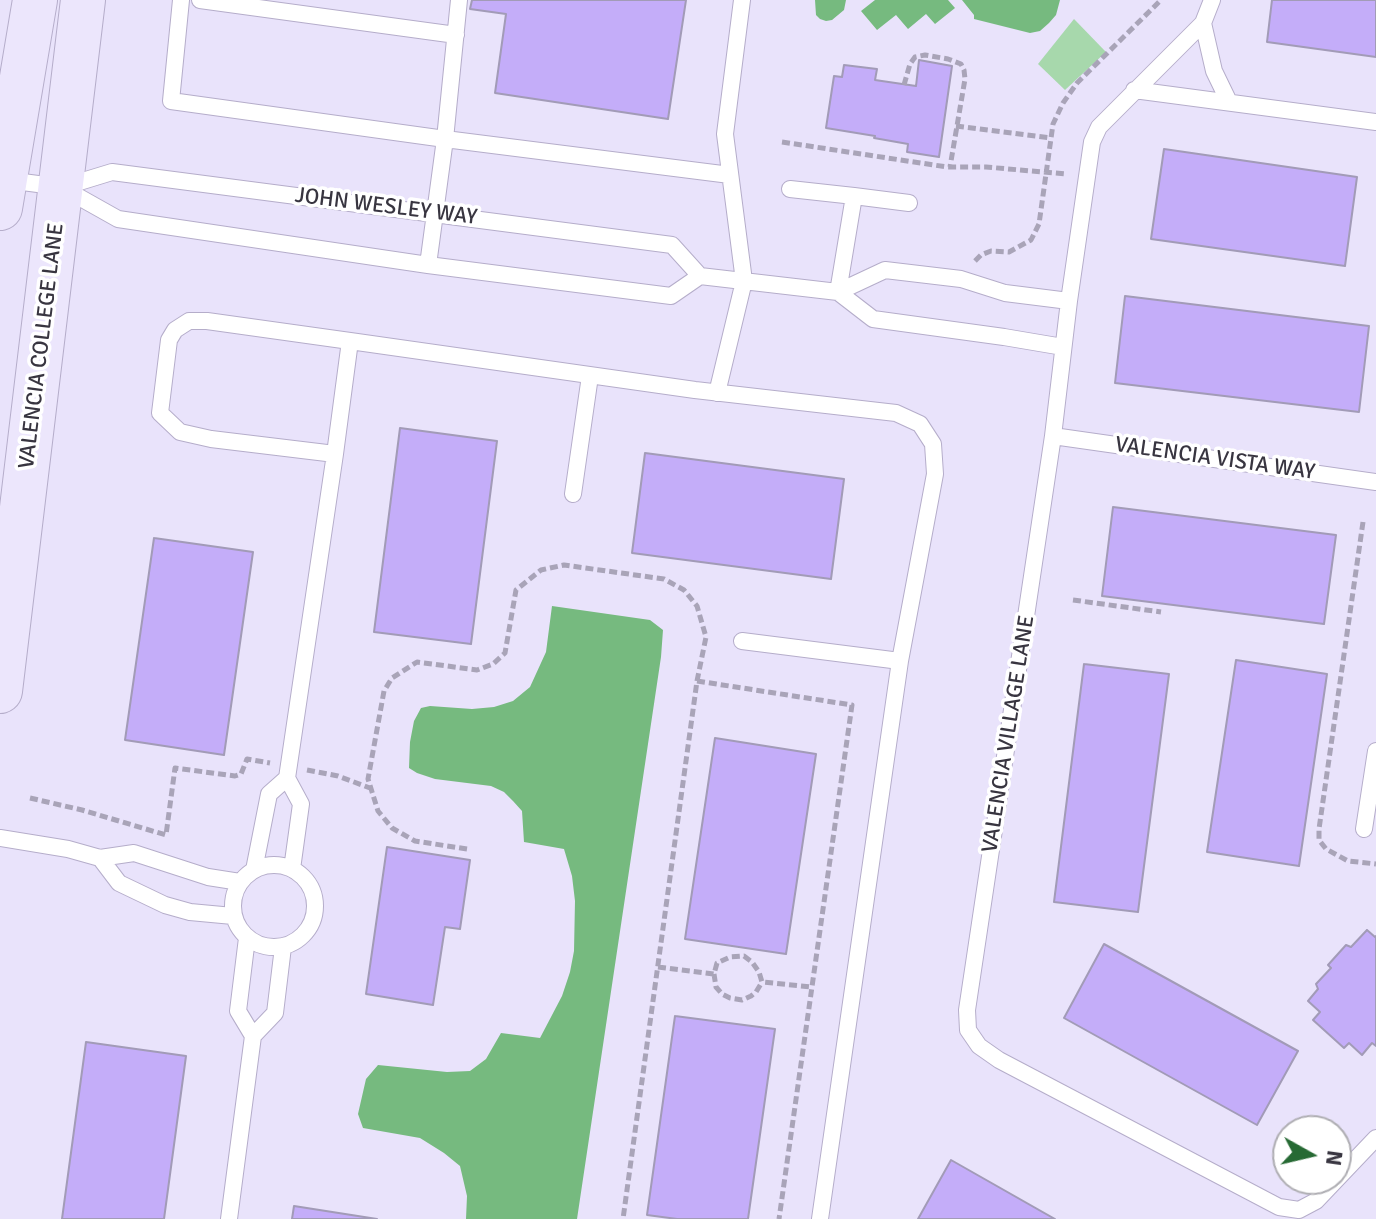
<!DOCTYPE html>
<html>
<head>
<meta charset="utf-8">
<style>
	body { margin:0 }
	#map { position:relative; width:1376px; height:1219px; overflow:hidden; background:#e9e3fb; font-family:Signika,sans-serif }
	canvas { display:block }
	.north { position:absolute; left:1272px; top:1115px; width:80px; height:80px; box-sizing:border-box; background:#fff; border:2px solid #afaeb3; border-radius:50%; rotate:98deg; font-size:22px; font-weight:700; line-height:32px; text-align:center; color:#383540 }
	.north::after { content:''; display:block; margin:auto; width:28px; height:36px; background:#276a34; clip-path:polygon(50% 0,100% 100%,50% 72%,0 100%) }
</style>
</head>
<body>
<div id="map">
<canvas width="1376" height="1219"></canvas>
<div class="north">N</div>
</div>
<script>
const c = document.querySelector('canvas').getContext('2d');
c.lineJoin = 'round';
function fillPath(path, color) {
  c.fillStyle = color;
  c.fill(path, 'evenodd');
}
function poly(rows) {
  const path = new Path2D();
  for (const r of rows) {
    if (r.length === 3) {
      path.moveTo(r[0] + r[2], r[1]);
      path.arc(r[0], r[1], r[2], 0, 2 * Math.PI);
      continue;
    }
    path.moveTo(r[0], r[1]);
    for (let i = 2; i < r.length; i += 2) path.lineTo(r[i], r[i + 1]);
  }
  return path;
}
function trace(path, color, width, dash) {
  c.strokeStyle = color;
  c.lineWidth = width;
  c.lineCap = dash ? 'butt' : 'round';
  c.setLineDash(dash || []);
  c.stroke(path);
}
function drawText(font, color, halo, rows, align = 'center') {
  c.font = font + ' Signika,sans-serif';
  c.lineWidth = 7;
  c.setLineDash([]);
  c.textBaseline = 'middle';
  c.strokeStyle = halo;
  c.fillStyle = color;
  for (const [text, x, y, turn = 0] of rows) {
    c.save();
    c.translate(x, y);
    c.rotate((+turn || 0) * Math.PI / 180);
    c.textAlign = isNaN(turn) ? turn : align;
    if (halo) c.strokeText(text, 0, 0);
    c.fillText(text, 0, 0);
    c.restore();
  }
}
const green = poly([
	[1074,19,1106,52,1065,90,1038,64]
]);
const water = poly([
	[815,0,846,0,844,10,832,20,826,21,820,19,816,15],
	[875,0,948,0,955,8,935,24,926,14,908,29,896,15,877,30,861,11],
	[962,0,1060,0,1056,15,1049,23,1040,31,1030,33,974,19,974,15],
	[552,606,650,620,663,630,661,657,577,1219,466,1219,467,1196,460,1166,444,1153,420,1138,363,1128,358,1114,366,1079,378,1065,447,1072,470,1071,486,1059,501,1033,540,1038,562,996,570,972,574,951,575,901,572,876,564,849,524,842,522,811,513,801,504,792,491,786,435,779,417,773,409,768,410,742,414,721,421,708,430,706,472,709,494,707,513,701,530,687,546,652]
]);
const building = poly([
	[472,0,686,0,668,119,495,93,506,14,470,9,472,0],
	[1272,0,1376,0,1376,57,1267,42,1272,0],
	[919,60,952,66,939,157,907,152,908,144,874,138,875,136,826,128,834,76,842,77,844,65,877,69,875,80,916,86,919,60],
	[1164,149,1357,177,1345,266,1151,239,1164,149],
	[1125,296,1369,326,1359,412,1115,383,1125,296],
	[400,428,497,441,471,644,374,632,400,428],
	[645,453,844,479,831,579,632,553,645,453],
	[1113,507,1336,535,1324,624,1102,596,1113,507],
	[154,538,253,552,224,755,125,740,154,538],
	[1236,660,1327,674,1299,866,1207,852,1236,660],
	[1084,664,1169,674,1138,912,1054,902,1084,664],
	[715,738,816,754,786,954,685,939,715,738],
	[387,847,470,860,460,929,445,927,433,1005,366,994,387,847],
	[1367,930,1375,937,1376,936,1376,1046,1372,1043,1362,1055,1349,1043,1344,1048,1313,1020,1320,1012,1308,1001,1318,989,1316,984,1331,968,1328,965,1346,945,1351,947,1367,930],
	[1104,944,1298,1051,1257,1125,1064,1018,1104,944],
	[675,1016,775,1029,748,1219,677,1219,647,1215,675,1016],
	[86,1042,186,1056,164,1219,62,1219,86,1042],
	[951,1160,1055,1219,918,1219,951,1160],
	[294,1206,377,1219,292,1219,294,1206]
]);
const path = poly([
	[904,85,910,64,915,57,925,55,948,59,961,64,964,70,965,79,950,167],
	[956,126,1051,138],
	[782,142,947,167,986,167,1066,174],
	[975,261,981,255,991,251,1009,252,1031,240,1039,224,1053,124,1063,103,1077,83,1161,0],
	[1363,522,1319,829,1319,840,1326,849,1348,861,1376,864],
	[1073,600,1161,612],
	[697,681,852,705,779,1219],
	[307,770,338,776,370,788],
	[30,798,82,810,166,835,175,768,235,776,241,774,247,759,270,763],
	[467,849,415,841,392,828,378,811,368,779,384,691,392,678,417,662,477,670,493,664,505,653,516,590,541,570,564,565,664,579,684,590,697,606,706,637,697,681,623,1219],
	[658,967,714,974,717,963,730,957,744,956,752,962,759,972,762,982,812,987],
	[714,974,716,987,722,994,730,998,742,1000,751,996,756,992,762,982]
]);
const lane = poly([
	[181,0,171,101,445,139,730,175],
	[200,0,456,35],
	[1212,0,1203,23,1099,127,1092,142,1069,301,1053,436,967,1010,968,1030,979,1046,999,1060,1279,1207,1299,1210,1316,1201,1376,1138],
	[1203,23,1214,71,1229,102],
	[1134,90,1376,122],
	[7,180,61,187,118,219,428,265,671,296,700,276],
	[63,187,112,172,672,245,700,276,838,292,873,319,1004,337,1063,347],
	[790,189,854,196],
	[428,265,445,139,459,0],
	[838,292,885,270,961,279,1005,293,1069,301],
	[838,292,854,196,909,203],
	[717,393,744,281,725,134,742,0],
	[1053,436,1376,482],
	[335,454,211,439,180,432,160,413,169,340,175,330,189,321,207,321,350,341],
	[573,494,590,376],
	[742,641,900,661],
	[1364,829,1376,751],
	[0,838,68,849,100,858,134,853,208,877,240,882],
	[100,858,119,883,165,905,190,912,233,916],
	[274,906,41],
	[292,869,301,804,287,778,335,454,350,341,695,390,896,413,920,424,933,444,935,474,900,661,820,1219],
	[254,870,269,794,287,778],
	[247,938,238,1011,253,1036,275,1013,283,947],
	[229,1219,253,1036]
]);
const secondary = poly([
	[0,208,35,0],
	[0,691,83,0]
]);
const streetNames = [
	["JOHN WESLEY WAY",386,207,7],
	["VALENCIA COLLEGE LANE",42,346,-83],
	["VALENCIA VISTA WAY",1215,459,8],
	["VALENCIA VILLAGE LANE",1009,734,-81]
];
fillPath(green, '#a7d8ac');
fillPath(water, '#76ba7f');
fillPath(building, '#c4adf9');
trace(building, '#a29bb7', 2);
trace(lane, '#b5adca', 18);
trace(secondary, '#b5adca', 46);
trace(path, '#a9a4b8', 5, [8, 4]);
trace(lane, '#fff', 16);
trace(secondary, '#ece6fc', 44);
drawText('22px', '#383540', '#fff', streetNames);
</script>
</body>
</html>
